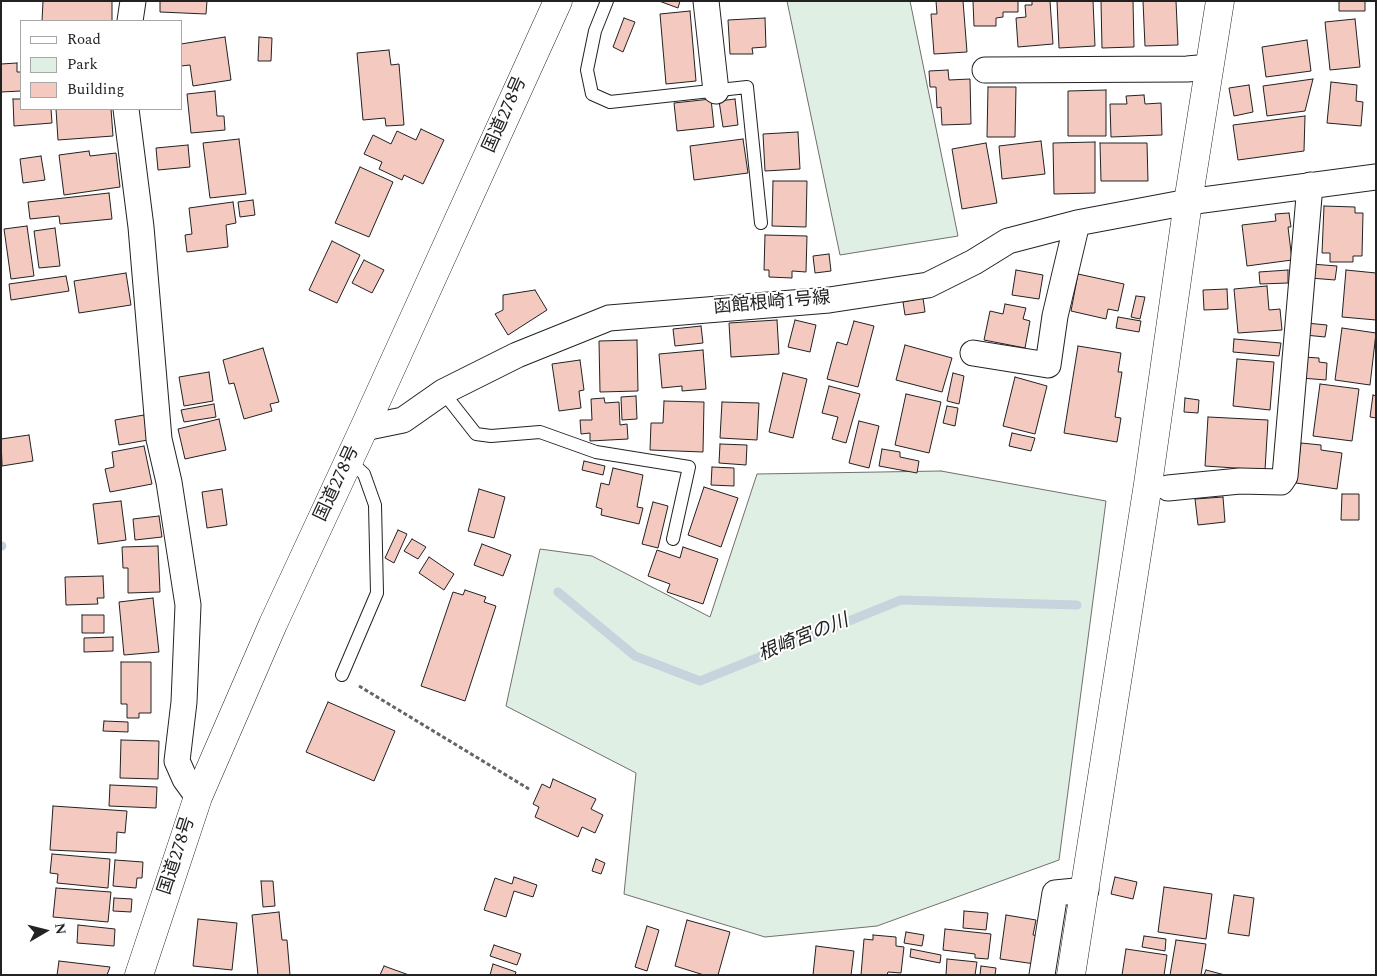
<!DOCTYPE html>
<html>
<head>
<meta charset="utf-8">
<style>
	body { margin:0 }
	#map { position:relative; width:1377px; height:976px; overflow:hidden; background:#fff; font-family:Spectral,serif }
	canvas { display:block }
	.frame { position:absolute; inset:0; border:2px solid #222; pointer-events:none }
	.legend { position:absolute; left:20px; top:20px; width:162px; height:90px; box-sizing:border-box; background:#fff; border:1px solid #a7a7a7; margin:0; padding:6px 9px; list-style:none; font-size:15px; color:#222 }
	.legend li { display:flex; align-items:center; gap:10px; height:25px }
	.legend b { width:25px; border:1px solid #a7a7a7 }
	.north { position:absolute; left:20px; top:906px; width:50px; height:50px; -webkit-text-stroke:4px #fff; paint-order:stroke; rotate:82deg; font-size:14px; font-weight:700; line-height:20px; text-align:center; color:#222 }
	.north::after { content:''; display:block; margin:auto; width:18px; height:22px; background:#222; clip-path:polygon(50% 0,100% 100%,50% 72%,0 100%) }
</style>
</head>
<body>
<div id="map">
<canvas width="1377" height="976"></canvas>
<div class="frame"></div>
<ul class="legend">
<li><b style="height:6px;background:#fff"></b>Road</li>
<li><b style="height:14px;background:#e0efe3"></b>Park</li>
<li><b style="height:14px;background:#f3c9c0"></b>Building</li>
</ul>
<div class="north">N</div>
</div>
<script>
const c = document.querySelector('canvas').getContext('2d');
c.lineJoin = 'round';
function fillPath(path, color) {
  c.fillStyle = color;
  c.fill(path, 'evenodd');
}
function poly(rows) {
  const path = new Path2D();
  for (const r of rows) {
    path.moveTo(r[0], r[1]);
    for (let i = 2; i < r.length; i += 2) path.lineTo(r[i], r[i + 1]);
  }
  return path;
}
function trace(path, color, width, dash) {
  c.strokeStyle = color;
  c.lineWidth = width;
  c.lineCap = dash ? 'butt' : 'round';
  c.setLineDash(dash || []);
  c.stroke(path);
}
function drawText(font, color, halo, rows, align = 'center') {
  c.font = font + ' Spectral,"Noto Sans JP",serif';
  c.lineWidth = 4;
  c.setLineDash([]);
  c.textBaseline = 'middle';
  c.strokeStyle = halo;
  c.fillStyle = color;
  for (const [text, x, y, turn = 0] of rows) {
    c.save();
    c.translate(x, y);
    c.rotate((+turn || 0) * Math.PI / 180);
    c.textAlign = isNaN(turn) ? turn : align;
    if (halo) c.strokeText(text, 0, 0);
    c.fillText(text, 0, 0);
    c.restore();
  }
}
const green = poly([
	[787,1,910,1,958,236,840,255,787,1],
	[941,471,1106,501,1059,860,877,926,765,937,624,894,636,773,506,706,540,549,592,556,710,617,757,474,941,471]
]);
const stream = poly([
	[1,546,2,546],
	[558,592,635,656,700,681,901,600,1077,605]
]);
const building = poly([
	[43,1,112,1,112,21,42,21,43,1],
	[160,1,207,1,206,14,160,12,160,1],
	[659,1,680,1,678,8,659,1],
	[936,1,963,1,967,52,934,54,931,14,937,14,936,1],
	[973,1,1018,1,1018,12,1003,12,1003,17,996,18,996,26,974,26,973,1],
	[1032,1,1050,1,1053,44,1018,47,1016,18,1026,17,1025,5,1032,5,1032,1],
	[1057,1,1093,1,1095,46,1059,48,1057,1],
	[1101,1,1133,1,1134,47,1102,48,1101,1],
	[1143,1,1176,1,1178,45,1145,46,1143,1],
	[1339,1,1365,1,1365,11,1339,11,1339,1],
	[690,11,696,81,666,84,660,14,690,11],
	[624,18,635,22,623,52,613,47,624,18],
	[765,18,766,47,752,48,753,54,730,54,728,20,765,18],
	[1355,19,1360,67,1330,70,1325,22,1355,19],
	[225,37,231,80,193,86,190,65,181,66,181,44,225,37],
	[259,37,272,38,271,61,258,61,259,37],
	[1307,40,1311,71,1266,77,1262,47,1307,40],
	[389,50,391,65,399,64,404,125,386,126,385,118,363,120,357,53,389,50],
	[17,63,17,72,21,72,21,91,1,92,1,64,17,63],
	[948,70,949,80,970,79,971,124,942,125,941,107,937,108,936,87,930,87,929,71,948,70],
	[1313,79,1305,111,1267,116,1263,86,1313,79],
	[1331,82,1357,85,1356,101,1363,102,1361,126,1327,123,1331,82],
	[1249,85,1253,112,1234,116,1229,88,1249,85],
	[988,87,1016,87,1015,137,987,137,988,87],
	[1106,90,1106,136,1068,136,1068,91,1106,90],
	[215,91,217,116,224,116,225,130,191,133,187,94,215,91],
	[1144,95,1145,104,1161,103,1162,135,1111,137,1110,104,1127,104,1126,96,1144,95],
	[13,99,21,99,21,109,51,109,52,123,14,126,13,99],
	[711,99,714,127,677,131,674,103,711,99],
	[735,99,738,125,723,127,719,101,735,99],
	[56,109,111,109,113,136,58,140,56,109],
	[1305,116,1304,151,1238,160,1233,125,1305,116],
	[421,129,444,140,423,184,404,175,402,180,379,169,382,162,364,154,373,135,391,144,397,131,416,140,421,129],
	[798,132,800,169,765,171,763,134,798,132],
	[239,139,246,194,210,198,203,143,239,139],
	[743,139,748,173,694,180,690,146,743,139],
	[1041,141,1045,174,1002,179,999,146,1041,141],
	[1095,142,1095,193,1054,194,1053,143,1095,142],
	[986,143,997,203,962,209,952,149,986,143],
	[1100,143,1147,143,1148,181,1101,181,1100,143],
	[188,145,190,167,158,170,156,148,188,145],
	[89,151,90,156,116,153,120,187,64,195,59,155,89,151],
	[41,156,45,180,23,183,20,159,41,156],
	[360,167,393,182,369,237,335,223,360,167],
	[773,181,807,181,806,227,772,226,773,181],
	[109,193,112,219,60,224,59,216,30,219,28,202,109,193],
	[253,200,255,215,240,217,238,202,253,200],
	[233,202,236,223,226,225,228,247,187,252,185,235,192,234,189,208,233,202],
	[1324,206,1355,207,1355,213,1363,213,1362,256,1353,256,1353,262,1330,262,1330,253,1322,253,1324,206],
	[1289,213,1291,227,1288,227,1292,260,1247,266,1242,225,1276,221,1275,214,1289,213],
	[27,226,34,276,11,279,4,229,27,226],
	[55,228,60,266,39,268,34,231,55,228],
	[765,235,807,236,806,272,792,271,792,278,769,277,769,270,764,270,765,235],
	[332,241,360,255,337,303,309,290,332,241],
	[829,254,831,271,815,273,813,256,829,254],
	[364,260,384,270,372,293,352,283,364,260],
	[1311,264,1337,266,1335,280,1310,278,1311,264],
	[1016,270,1043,275,1039,299,1012,295,1016,270],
	[1288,270,1288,283,1260,284,1259,272,1288,270],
	[1346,270,1376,273,1376,320,1342,317,1346,270],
	[126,273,131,305,79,313,74,281,126,273],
	[1078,274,1124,284,1118,311,1108,309,1106,319,1071,311,1078,274],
	[66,276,69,291,11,300,9,284,66,276],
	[1267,286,1269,310,1280,309,1282,330,1238,333,1234,289,1267,286],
	[1227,289,1228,309,1204,310,1203,290,1227,289],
	[535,290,547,310,508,335,495,314,503,310,503,295,535,290],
	[1136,296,1145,297,1140,319,1131,317,1136,296],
	[923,298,925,312,905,315,903,302,923,298],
	[1005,304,1026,308,1023,319,1030,321,1025,348,984,340,990,311,1003,314,1005,304],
	[1118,317,1141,321,1139,332,1116,328,1118,317],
	[777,320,779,354,731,357,729,323,777,320],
	[795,320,816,325,810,352,788,347,795,320],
	[854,321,874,326,858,387,827,379,837,342,847,345,854,321],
	[1306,323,1327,325,1325,337,1305,335,1306,323],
	[701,326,703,343,675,346,673,329,701,326],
	[1342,328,1376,333,1370,385,1335,380,1342,328],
	[1234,339,1281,343,1279,356,1233,352,1234,339],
	[637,340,638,391,600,392,599,341,637,340],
	[905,345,952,358,942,392,896,380,905,345],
	[1078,346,1121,353,1118,372,1122,372,1115,417,1121,418,1117,442,1064,433,1078,346],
	[263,348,279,402,270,404,272,411,244,419,234,383,229,384,223,360,263,348],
	[703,350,706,389,682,391,682,386,662,388,659,354,703,350],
	[1303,357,1319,358,1319,362,1327,363,1326,380,1301,378,1303,357],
	[1237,359,1274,362,1270,410,1233,406,1237,359],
	[580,360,584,390,579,391,581,408,559,411,552,364,580,360],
	[209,372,213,401,184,406,179,377,209,372],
	[783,373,807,379,793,438,769,432,783,373],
	[953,373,964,376,959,404,947,401,953,373],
	[1015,377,1047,386,1035,434,1003,426,1015,377],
	[1320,384,1359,389,1352,441,1313,436,1320,384],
	[829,386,860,394,846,443,832,439,838,417,822,413,829,386],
	[906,394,941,402,929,453,895,445,906,394],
	[1373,395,1376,396,1376,418,1370,417,1373,395],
	[636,396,637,419,622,420,621,397,636,396],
	[604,398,605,403,619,402,620,425,627,424,628,439,590,441,590,433,581,434,580,420,592,420,591,399,604,398],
	[1185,398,1199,400,1198,413,1184,412,1185,398],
	[664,401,704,402,703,452,650,450,651,423,663,423,664,401],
	[722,402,759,403,757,440,720,438,722,402],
	[214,404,216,417,184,422,181,410,214,404],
	[947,406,958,408,955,426,943,423,947,406],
	[144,415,148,440,119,445,115,420,144,415],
	[1208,417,1268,420,1265,470,1205,466,1208,417],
	[219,419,226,450,185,459,178,429,219,419],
	[859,421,879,426,869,468,849,463,859,421],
	[1012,433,1035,438,1031,451,1009,446,1012,433],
	[29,435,33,461,2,466,1,439,29,435],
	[1301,443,1321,445,1321,450,1342,453,1337,489,1296,483,1301,443],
	[720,444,747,445,746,465,719,463,720,444],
	[144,446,152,484,110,492,105,469,114,467,112,452,144,446],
	[882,449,900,452,900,457,919,461,917,473,879,466,882,449],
	[584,461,605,466,603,475,582,470,584,461],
	[712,467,734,468,734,486,711,485,712,467],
	[613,468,643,475,637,507,643,508,639,524,601,515,602,509,596,507,601,483,609,485,613,468],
	[704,487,738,498,721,547,688,535,704,487],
	[222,489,227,525,207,528,202,492,222,489],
	[479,489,505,497,494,538,468,531,479,489],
	[1342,494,1359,494,1359,520,1341,520,1342,494],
	[1223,497,1225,522,1198,525,1195,499,1223,497],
	[121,501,126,540,98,544,93,504,121,501],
	[653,502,668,506,658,548,642,544,653,502],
	[159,516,162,537,135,540,133,519,159,516],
	[398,530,407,534,394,563,385,558,398,530],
	[412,539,426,547,418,559,404,551,412,539],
	[482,544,511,555,503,576,474,565,482,544],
	[158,546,160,592,128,593,128,568,123,568,122,547,158,546],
	[683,547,718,559,703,604,667,592,670,584,648,576,657,550,680,558,683,547],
	[429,557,454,574,444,590,419,573,429,557],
	[103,576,104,598,97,598,98,604,66,605,65,577,103,576],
	[465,590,486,597,484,602,496,606,465,701,421,686,453,592,463,595,465,590],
	[153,598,159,652,124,655,119,602,153,598],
	[82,615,104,615,104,633,82,633,82,615],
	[113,637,113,651,84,652,84,638,113,637],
	[121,662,151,662,151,713,139,713,139,718,127,718,127,704,121,704,121,662],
	[328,702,395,731,374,781,306,752,328,702],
	[104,721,128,722,128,732,103,731,104,721],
	[121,740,159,741,158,779,120,778,121,740],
	[553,779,596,799,591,809,603,815,595,833,582,827,578,837,535,817,539,807,533,804,542,784,550,788,553,779],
	[110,785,157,787,156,808,109,806,110,785],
	[53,806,127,811,125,833,117,832,116,853,50,850,53,806],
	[52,854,110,859,108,888,57,883,58,874,50,873,52,854],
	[596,859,605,863,601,874,592,871,596,859],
	[115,860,143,862,142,878,137,878,136,888,113,886,115,860],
	[514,877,537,885,533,897,514,891,506,917,484,910,495,878,512,884,514,877],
	[1115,877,1137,882,1133,899,1111,894,1115,877],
	[261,881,273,881,275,906,263,907,261,881],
	[1164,887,1212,894,1206,939,1158,932,1164,887],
	[56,888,111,892,108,922,53,917,56,888],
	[1234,895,1254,898,1249,936,1228,933,1234,895],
	[114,898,132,899,131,912,113,911,114,898],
	[964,911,988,913,986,930,963,928,964,911],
	[279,912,282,940,287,940,290,975,258,975,252,915,279,912],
	[1006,915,1036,920,1033,935,1039,936,1035,964,1000,959,1006,915],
	[198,919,237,923,232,970,193,966,198,919],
	[687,920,730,932,718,975,704,975,675,966,687,920],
	[78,925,115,929,114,946,77,943,78,925],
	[647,926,659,930,647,971,635,967,647,926],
	[945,929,991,934,988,959,975,958,975,954,943,950,945,929],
	[906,932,924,935,922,946,904,943,906,932],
	[873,935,896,937,896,946,904,947,901,973,888,972,887,975,861,975,864,939,873,940,873,935],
	[1144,936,1166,939,1165,951,1142,947,1144,936],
	[1176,940,1206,944,1201,975,1170,975,1176,940],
	[494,945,521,954,517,965,490,956,494,945],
	[816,946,854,951,851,975,813,975,816,946],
	[911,949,941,955,940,963,910,957,911,949],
	[1126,949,1167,955,1164,975,1122,975,1126,949],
	[947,959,977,962,975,975,946,975,947,959],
	[59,961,110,967,107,975,57,975,59,961],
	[493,964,516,972,515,975,490,975,493,964],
	[384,966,409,975,380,975,384,966],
	[981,966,996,968,995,975,980,975,981,966],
	[1206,970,1225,975,1204,975,1206,970]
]);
const path = poly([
	[359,686,529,789]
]);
const service = poly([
	[607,1,595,31,587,70,592,94,610,102,747,87,761,223],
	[443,392,476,434,491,436,540,432,596,452,689,467,673,539],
	[342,675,377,593,375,505,364,474,349,460]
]);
const minor = poly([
	[706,1,716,91],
	[130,21,133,1],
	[985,70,1187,69,1210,67],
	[126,109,141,227,159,439,169,482,188,605,184,702,177,761,185,779,198,797],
	[973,353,1048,365,1055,316,1077,223],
	[364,428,403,420,443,392,517,355,609,318,829,300,928,285,974,262,1008,241,1077,223,1188,202,1376,177],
	[1168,488,1240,481,1281,482,1285,476,1310,185],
	[1042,975,1055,893,1086,890]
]);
const tertiary = poly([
	[1071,975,1148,484,1188,202,1220,1]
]);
const trunk = poly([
	[139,975,198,797,273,624,364,428,558,1]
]);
const streetNames = [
	["国道278号",506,115,-66],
	["函館根崎1号線",772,304,-5],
	["国道278号",338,484,-65],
	["国道278号",178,856,-72]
];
const waterNames = [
	["根崎宮の川",804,639,-22]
];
fillPath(green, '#e0efe3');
trace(green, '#6f6f6f', 1);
trace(stream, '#c7d3dd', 9);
fillPath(building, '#f3c9c0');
trace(building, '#222', 1);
trace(service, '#222', 14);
trace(minor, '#222', 27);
trace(tertiary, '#222', 29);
trace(trunk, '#222', 29);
trace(path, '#646464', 3, [4, 2.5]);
trace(service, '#fff', 12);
trace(minor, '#fff', 25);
trace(tertiary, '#fff', 28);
trace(trunk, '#fff', 28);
drawText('18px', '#222', '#fff', streetNames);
drawText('italic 19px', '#222', '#fff', waterNames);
</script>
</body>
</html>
